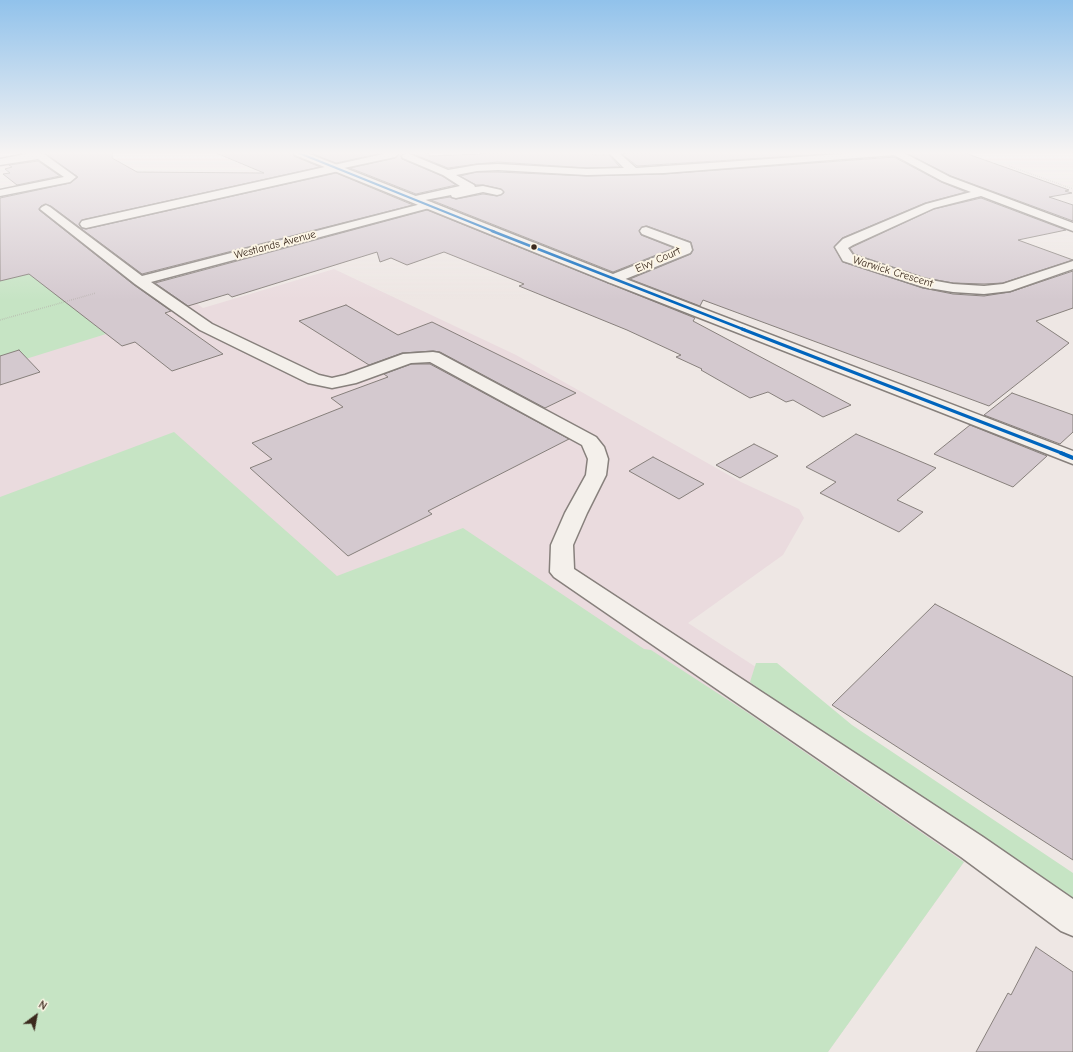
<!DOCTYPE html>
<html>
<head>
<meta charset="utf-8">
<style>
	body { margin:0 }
	#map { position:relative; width:1073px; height:1052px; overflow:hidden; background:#eee7e4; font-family:"Comic Neue",sans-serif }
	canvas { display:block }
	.north { position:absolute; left:16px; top:996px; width:40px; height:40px; -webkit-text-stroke:3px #fcf5e5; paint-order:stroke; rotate:32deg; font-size:11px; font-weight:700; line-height:16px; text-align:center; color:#3b2a1e }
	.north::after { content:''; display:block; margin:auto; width:14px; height:18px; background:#3b2a1e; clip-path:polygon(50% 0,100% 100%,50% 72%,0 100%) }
</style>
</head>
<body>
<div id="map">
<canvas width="1073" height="1052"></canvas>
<div class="north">N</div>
</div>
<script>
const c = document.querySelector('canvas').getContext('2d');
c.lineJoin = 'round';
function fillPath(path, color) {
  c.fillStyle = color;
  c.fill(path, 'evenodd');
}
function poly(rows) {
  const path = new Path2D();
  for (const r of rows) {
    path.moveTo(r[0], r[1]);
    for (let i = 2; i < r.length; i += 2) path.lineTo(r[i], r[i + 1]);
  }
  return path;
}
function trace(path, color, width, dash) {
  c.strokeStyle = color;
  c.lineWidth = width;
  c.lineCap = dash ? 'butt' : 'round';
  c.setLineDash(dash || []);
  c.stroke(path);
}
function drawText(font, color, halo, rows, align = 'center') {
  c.font = font + ' "Comic Neue",sans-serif';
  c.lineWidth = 4;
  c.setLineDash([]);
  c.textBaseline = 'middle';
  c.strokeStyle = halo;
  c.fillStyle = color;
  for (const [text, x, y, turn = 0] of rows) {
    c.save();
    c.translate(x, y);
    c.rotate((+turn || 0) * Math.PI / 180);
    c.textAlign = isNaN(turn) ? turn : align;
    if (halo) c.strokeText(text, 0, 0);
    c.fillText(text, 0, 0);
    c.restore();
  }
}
const built = poly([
	[54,204,92,227,157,271,168,274,166,277,173,282,171,285,203,308,334,269,516,355,741,482,799,509,804,518,783,555,688,623,816,706,972,847,964,862,828,1052,0,1052,0,215]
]);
const green = poly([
	[60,266,71,306,106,334,0,367,0,281],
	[174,432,337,576,463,528,644,649,651,650,745,711,964,862,828,1052,0,1052,0,497],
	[756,663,777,663,852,725,1073,873,1073,902,795,717,750,682]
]);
const building = poly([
	[44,153,112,153,112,158,137,172,264,173,216,153,293,153,294,156,320,167,82,220,79,225,82,228,86,229,336,173,413,205,142,274,51,206,45,204,41,206,39,210,134,285,171,311,165,313,223,354,172,371,135,342,122,346,29,274,0,281,0,198,70,183,78,177,44,153],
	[310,153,383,153,336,163,310,153],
	[400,153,405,153,401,156,402,159,442,176,456,185,416,194,350,168,395,158,400,153],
	[410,153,426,153,426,154,429,154,429,156,509,153,591,153,593,155,609,155,620,167,587,168,498,162,477,164,448,168,410,153],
	[649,153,842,153,637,166,622,154,649,153],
	[906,153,965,153,1069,190,1065,191,1072,193,1049,197,1073,205,1073,221,951,176,906,153],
	[894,157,941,182,966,192,925,203,842,238,834,247,843,262,923,288,953,294,984,296,1010,292,1073,271,1073,308,1036,321,1069,343,989,406,703,300,700,306,630,279,691,254,693,250,691,242,647,226,642,227,639,230,641,235,674,248,613,272,431,200,450,197,456,199,483,194,497,196,504,193,501,189,483,185,476,185,460,176,477,172,498,172,587,176,664,174,894,157],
	[38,161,60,176,17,185,3,174,10,173,5,169,12,167,9,165,38,161],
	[981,198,1066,230,1018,240,1073,260,1003,283,984,284,953,283,925,278,854,254,850,248,934,209,981,198],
	[427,210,695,318,693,321,851,405,823,417,793,400,786,402,768,392,750,398,701,370,702,369,676,357,681,355,627,330,519,286,524,284,444,252,407,265,391,258,380,262,377,252,232,297,228,294,188,306,155,283,427,210],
	[346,305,398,335,432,322,576,393,545,408,440,352,433,351,402,353,369,365,299,321,346,305],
	[19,350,40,372,0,385,0,356,19,350],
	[411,364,430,364,569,439,428,511,432,514,348,556,250,468,272,459,252,443,343,407,331,398,388,377,384,374,411,364],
	[1012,393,1073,415,1073,432,1060,444,984,415,1012,393],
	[970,425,1047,456,1013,487,934,454,970,425],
	[856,434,936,468,897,500,923,512,899,532,820,493,836,482,806,467,856,434],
	[754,444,778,456,740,478,716,465,754,444],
	[653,457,704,484,679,499,629,471,653,457],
	[935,604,1073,677,1073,860,832,705,935,604],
	[1036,947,1073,972,1073,1052,976,1052,1008,993,1011,995,1036,947]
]);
const path = poly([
	[1009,166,1073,189],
	[0,320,96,293]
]);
const minor = poly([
	[31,153,44,154,76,177,70,182,0,196,0,190,64,177,38,159,0,165,0,159,31,153],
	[388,153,399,153,395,157,344,168,339,171,86,228,82,227,80,224,82,221,86,220,388,153],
	[407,153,448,170,477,165,498,164,587,169,624,168,609,153,619,153,636,168,857,153,904,153,950,177,1073,223,1073,231,981,196,934,208,853,245,848,248,853,255,925,279,953,284,984,286,1003,284,1073,261,1073,269,1010,291,984,294,953,292,923,287,843,261,835,247,843,239,926,204,971,192,942,181,894,155,664,173,587,175,498,170,477,171,456,175,474,185,475,187,483,186,501,190,503,192,501,194,497,195,483,192,456,198,452,197,451,195,415,202,411,201,409,199,411,197,460,186,443,175,403,158,402,156,407,153],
	[429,202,433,203,435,205,433,207,151,282,212,324,319,375,332,378,345,375,403,354,433,352,439,353,596,437,604,447,608,459,606,475,587,513,573,545,574,569,983,837,1073,899,1073,936,1061,931,961,857,554,577,550,572,551,545,565,513,586,475,588,459,582,445,430,362,411,363,356,383,332,388,308,383,200,330,135,284,40,209,42,207,46,205,50,207,142,276,429,202],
	[646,227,690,243,692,250,690,253,618,282,613,283,608,282,606,279,608,276,678,248,642,234,640,231,642,228,646,227]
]);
const major = poly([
	[294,153,307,153,618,276,1073,451,1073,464,608,282,295,155,294,153]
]);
const bus1Far3 = poly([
	[299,153,495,232]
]);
const bus1Far2 = poly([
	[492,231,745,330]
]);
const bus1Far1 = poly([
	[742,329,1064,454]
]);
const bus1 = poly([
	[1061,453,1073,458]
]);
const markers = [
	[534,247,3.5,"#3b2a1e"]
];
const farStreetnames = [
	["Westlands Avenue",275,245,-15],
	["Elvy Court",658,260,-24],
	["Warwick Crescent",893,272,17]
];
fillPath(built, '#eadbde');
fillPath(green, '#c6e4c4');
fillPath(building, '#d4c9cf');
trace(building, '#87807c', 1);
trace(minor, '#87807c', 3);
trace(major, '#87807c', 3);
trace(path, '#b2ada8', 1.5, [0.5, 1.5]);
fillPath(minor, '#f4f0eb');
fillPath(major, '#f4f0eb');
trace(bus1Far3, '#0065bd', 2);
trace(bus1Far2, '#0065bd', 2.5);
trace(bus1Far1, '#0065bd', 3);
trace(bus1, '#0065bd', 4);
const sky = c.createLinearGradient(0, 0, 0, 300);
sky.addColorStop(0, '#91c2eb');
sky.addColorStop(0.51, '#f7f4f3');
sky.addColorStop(1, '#f7f4f300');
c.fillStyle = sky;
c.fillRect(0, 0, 1073, 300);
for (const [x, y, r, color] of markers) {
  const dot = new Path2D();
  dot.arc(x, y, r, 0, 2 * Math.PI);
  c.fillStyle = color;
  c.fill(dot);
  trace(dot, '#fcf5e5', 1.5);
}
drawText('11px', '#3b2a1e', '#fcf5e5', farStreetnames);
</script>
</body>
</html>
